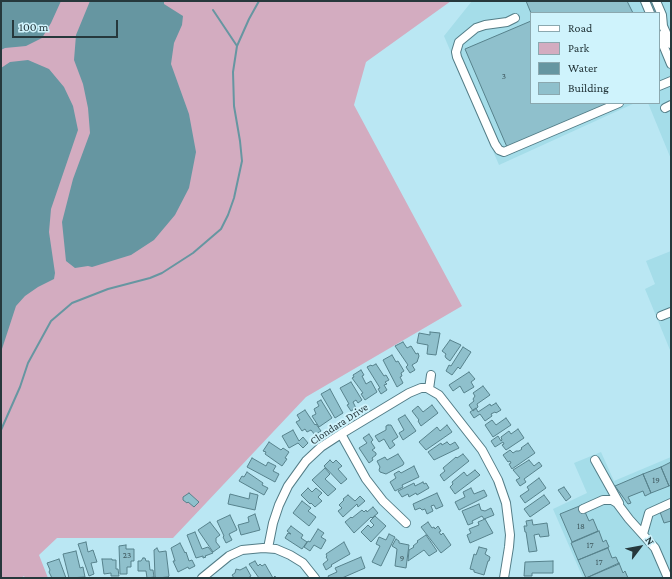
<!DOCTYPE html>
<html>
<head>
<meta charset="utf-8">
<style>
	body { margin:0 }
	#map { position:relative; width:672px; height:579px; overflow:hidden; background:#bae7f3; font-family:"Crimson Pro",serif }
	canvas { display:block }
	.frame { position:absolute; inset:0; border:2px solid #26383c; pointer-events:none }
	.legend { position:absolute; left:530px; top:12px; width:130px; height:92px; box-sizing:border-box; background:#cff3fc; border:1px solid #8ba8af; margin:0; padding:5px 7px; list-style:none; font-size:12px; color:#26383c }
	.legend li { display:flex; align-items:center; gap:8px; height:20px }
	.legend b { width:20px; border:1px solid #8ba8af }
	.north { position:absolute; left:620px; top:527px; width:40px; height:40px; -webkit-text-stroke:3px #cff3fc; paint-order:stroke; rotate:58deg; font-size:11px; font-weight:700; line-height:16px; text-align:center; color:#26383c }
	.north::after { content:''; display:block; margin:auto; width:14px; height:18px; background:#26383c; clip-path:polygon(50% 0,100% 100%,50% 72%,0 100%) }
	.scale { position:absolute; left:12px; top:20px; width:106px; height:18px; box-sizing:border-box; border:2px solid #26383c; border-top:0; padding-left:5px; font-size:12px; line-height:14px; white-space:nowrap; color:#26383c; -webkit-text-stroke:3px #cff3fc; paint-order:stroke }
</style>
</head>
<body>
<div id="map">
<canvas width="672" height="579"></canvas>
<div class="frame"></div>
<ul class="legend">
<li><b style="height:5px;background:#fff"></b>Road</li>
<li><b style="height:11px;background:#d3acc0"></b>Park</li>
<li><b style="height:11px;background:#6696a1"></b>Water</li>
<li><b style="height:11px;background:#8fc0cc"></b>Building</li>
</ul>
<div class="north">N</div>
<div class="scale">100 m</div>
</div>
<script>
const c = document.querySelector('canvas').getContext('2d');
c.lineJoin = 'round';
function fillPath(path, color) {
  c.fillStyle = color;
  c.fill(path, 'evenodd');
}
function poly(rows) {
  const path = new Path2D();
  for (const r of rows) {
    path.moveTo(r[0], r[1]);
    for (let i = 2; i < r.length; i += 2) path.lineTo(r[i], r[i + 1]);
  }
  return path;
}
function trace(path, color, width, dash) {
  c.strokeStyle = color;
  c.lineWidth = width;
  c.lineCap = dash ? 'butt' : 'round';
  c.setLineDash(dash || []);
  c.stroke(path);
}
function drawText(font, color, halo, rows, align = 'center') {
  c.font = font + ' "Crimson Pro",serif';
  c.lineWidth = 4;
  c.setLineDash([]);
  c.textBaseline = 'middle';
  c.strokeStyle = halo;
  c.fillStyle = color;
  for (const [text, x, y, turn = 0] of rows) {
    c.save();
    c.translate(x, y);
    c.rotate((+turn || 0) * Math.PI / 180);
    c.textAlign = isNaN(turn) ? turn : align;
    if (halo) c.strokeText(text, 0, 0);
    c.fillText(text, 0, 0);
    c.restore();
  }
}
const built = poly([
	[472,1,671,1,671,159,648,103,659,103,659,13,531,13,531,103,635,103,499,165,444,36],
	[671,251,671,350,670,350,645,289,655,284,646,261],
	[601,452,614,481,671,457,671,578,583,578,553,509,587,493,574,463]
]);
const green = poly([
	[1,1,451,1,366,62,354,105,462,306,306,397,173,538,57,538,39,555,48,578,25,578,24,576,21,578,1,578]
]);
const water = poly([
	[1,1,61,1,51,23,42,38,26,46,5,48,1,50],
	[90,1,164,1,164,4,183,16,182,25,174,43,171,64,189,114,196,152,189,188,175,215,154,240,131,255,92,267,88,266,75,268,66,261,62,222,73,179,90,133,88,108,83,84,74,60,76,35],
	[28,60,49,69,64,87,73,106,78,130,51,209,49,232,55,273,54,279,38,287,25,296,16,306,1,352,1,68,10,62]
]);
const stream = poly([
	[213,10,237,46],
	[1,430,20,387,28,363,51,321,72,303,108,289,150,278,162,273,193,253,221,229,228,215,234,198,242,161,240,141,234,106,233,72,237,46,249,19,259,1]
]);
const building = poly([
	[526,1,627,1,633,13,531,13,526,1],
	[531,21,531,103,611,103,507,147,465,49,531,21],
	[430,332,440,333,436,355,427,354,428,345,417,343,419,333,430,335,430,332],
	[450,340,461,345,450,361,446,358,445,356,446,354,442,351,450,340],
	[403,342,407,348,411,346,416,354,418,353,419,356,417,362,412,365,415,370,410,373,406,367,408,365,395,346,403,342],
	[463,347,471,352,460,369,458,367,452,375,446,371,449,365,451,366,463,347],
	[392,355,396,362,398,361,404,371,401,373,402,376,400,377,403,383,397,387,383,360,392,355],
	[376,364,384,376,386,375,389,380,385,382,387,384,384,385,387,390,381,394,378,389,380,388,367,367,371,365,372,366,376,364],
	[361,370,364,375,362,376,366,384,371,381,377,392,365,400,361,394,363,393,352,378,354,377,353,375,361,370],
	[469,372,475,379,471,382,474,387,464,393,460,386,453,391,449,385,469,372],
	[351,382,362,400,358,403,356,400,353,402,356,408,351,411,347,405,349,404,340,388,351,382],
	[483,386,490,395,477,404,478,407,473,411,469,405,474,401,473,399,475,396,473,393,483,386],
	[330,389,343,413,335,418,321,394,330,389],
	[321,400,332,418,319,427,312,416,316,414,314,409,319,406,317,402,321,400],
	[496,403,501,410,496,413,495,412,491,414,492,416,485,421,480,414,474,418,470,412,476,408,478,412,490,404,491,406,496,403],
	[432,405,438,413,421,426,418,421,419,420,412,411,418,406,423,412,432,405],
	[305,410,315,425,316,424,321,431,315,435,311,430,307,432,305,429,302,431,296,422,300,420,297,415,305,410],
	[405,415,416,431,403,440,399,433,404,430,398,419,405,415],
	[506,418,511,425,493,437,485,425,492,420,496,425,506,418],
	[388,425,391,425,398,437,392,441,395,445,390,449,384,439,379,442,375,436,386,430,386,426,388,425],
	[447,425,452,432,426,450,419,442,437,427,440,431,447,425],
	[518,429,524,438,506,450,502,445,504,444,503,442,495,447,491,441,498,436,501,441,502,440,501,437,509,431,511,434,518,429],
	[293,430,299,441,303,437,308,443,303,448,298,443,289,448,282,436,293,430],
	[369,434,373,440,371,442,375,448,372,450,376,453,376,455,372,458,373,460,369,463,359,448,367,443,363,438,369,434],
	[269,442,281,450,283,448,289,452,285,458,287,459,282,466,265,454,266,452,263,451,269,442],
	[447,442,450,445,455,442,459,448,434,460,428,452,441,443,442,445,447,442],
	[528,443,535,453,512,469,509,464,511,463,510,461,508,462,503,455,510,450,513,453,516,451,519,451,522,449,521,448,528,443],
	[398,454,404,463,403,465,386,474,380,472,379,470,380,467,377,461,385,457,387,460,398,454],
	[463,454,469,461,444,481,440,475,445,471,443,468,456,457,457,458,463,454],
	[252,458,266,466,268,462,276,466,273,471,279,474,275,482,247,467,252,458],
	[330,460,333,463,336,460,342,466,338,469,347,479,341,484,324,466,330,460],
	[529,460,534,466,539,462,542,466,524,479,526,482,520,486,516,480,520,478,513,470,529,460],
	[671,462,671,485,669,486,661,467,671,462],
	[414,466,419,477,402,485,403,487,395,491,390,482,396,478,394,474,399,471,401,473,414,466],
	[661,467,669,486,651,493,643,474,661,467],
	[325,468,330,474,325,479,336,489,328,496,312,480,325,468],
	[475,470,480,475,455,494,450,487,453,484,452,482,464,472,467,476,475,470],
	[247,472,263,483,262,485,268,488,264,495,239,481,242,476,244,477,247,472],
	[643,474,651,493,645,496,643,491,628,497,631,503,628,504,615,486,643,474],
	[539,478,546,488,525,503,520,496,529,490,527,487,539,478],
	[423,482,424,484,426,483,429,488,417,495,416,493,409,497,408,494,402,497,398,491,414,483,415,486,423,482],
	[564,487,571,497,566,501,558,490,564,487],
	[308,488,312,492,316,488,322,493,318,497,322,501,315,507,311,503,310,504,301,495,308,488],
	[471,488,474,494,484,490,487,496,459,510,455,502,465,497,463,492,471,488],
	[189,493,199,502,194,507,188,502,187,503,183,500,183,497,189,493],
	[250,493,258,495,255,510,228,504,230,494,249,499,250,493],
	[437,493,443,506,436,509,434,505,431,506,433,511,427,514,425,509,422,510,420,508,415,510,413,504,437,493],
	[348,495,355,501,360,496,365,501,358,507,357,504,343,517,338,511,342,508,339,505,344,500,343,499,348,495],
	[544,495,550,503,530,517,524,509,544,495],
	[302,501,311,508,308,511,316,517,309,526,293,513,302,501],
	[479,504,481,510,485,511,491,508,494,515,484,519,482,516,472,521,473,523,468,525,462,511,479,504],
	[582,505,589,521,593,519,598,531,572,542,560,514,582,505],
	[373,507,378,513,372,518,371,517,354,533,345,522,351,517,352,518,362,510,364,512,366,510,367,512,373,507],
	[671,507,671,521,664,523,660,512,671,507],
	[255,514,260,530,241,535,238,525,249,522,248,517,255,514],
	[230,515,237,530,229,534,232,540,226,543,223,537,224,536,217,521,230,515],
	[375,516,386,526,371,542,361,532,368,525,371,528,374,525,370,521,375,516],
	[485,519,493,533,470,543,467,535,471,533,469,529,479,525,478,522,485,519],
	[532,520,533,525,547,523,549,536,540,537,539,534,534,535,537,551,529,552,526,532,525,532,524,526,527,526,526,521,532,520],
	[210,522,220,535,216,538,216,542,220,547,213,552,198,530,210,522],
	[428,522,432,528,434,527,435,529,438,526,441,531,439,532,441,535,443,533,451,545,441,553,421,527,428,522],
	[291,526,303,535,301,538,307,542,302,549,285,538,288,533,291,534,287,531,291,526],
	[318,529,324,533,321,537,326,540,321,549,314,545,310,551,304,547,308,541,310,542,318,529],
	[599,531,603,542,606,540,609,547,578,560,571,543,599,531],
	[195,532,202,549,208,547,213,553,205,556,206,557,203,558,203,556,196,558,187,535,195,532],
	[389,534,395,537,381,566,372,562,380,546,376,544,379,537,386,540,389,534],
	[426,535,437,551,429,556,424,550,408,561,409,550,414,547,413,546,418,542,417,541,426,535],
	[396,539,399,541,399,543,409,545,406,568,395,566,397,549,392,546,396,539],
	[86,542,88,552,93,550,97,562,91,563,94,574,89,576,78,544,86,542],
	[344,542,350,554,331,565,332,566,326,570,323,564,328,560,326,557,327,556,326,554,344,542],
	[180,543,185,553,186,552,189,561,192,560,195,566,189,569,188,567,178,572,173,561,175,561,171,548,180,543],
	[126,545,126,549,134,549,134,561,131,561,131,567,127,567,127,574,120,574,119,546,126,545],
	[479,547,487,549,485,554,490,557,489,561,488,561,484,575,474,572,474,570,470,569,474,554,476,555,479,547],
	[157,548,159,552,166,551,169,576,168,577,157,578,155,577,154,550,157,548],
	[608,548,612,558,616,557,619,564,586,578,578,560,608,548],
	[76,551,80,568,83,567,85,577,69,578,63,554,76,551],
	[361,557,365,568,342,578,329,578,328,576,337,572,335,568,361,557],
	[143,558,145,558,146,561,149,561,150,570,153,570,154,577,147,578,146,571,138,571,138,561,141,561,143,558],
	[59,559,66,578,52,578,49,572,50,570,47,563,59,559],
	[102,559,112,559,112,560,116,560,116,569,118,569,119,576,111,576,111,573,104,574,102,559],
	[255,561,258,566,260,564,262,566,265,564,273,578,275,576,276,578,259,578,249,564,255,561],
	[553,561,553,573,532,573,532,576,524,576,525,562,553,561],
	[619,563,623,573,625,571,628,578,586,578,619,563],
	[246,567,251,576,248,578,234,578,232,575,235,573,236,569,240,570,246,567]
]);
const minor = poly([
	[645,1,650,13],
	[656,1,662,15,663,26,671,44],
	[515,18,507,22,485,25,476,28,459,42,456,52,457,57,495,144,499,150,504,152,619,103],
	[659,35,671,64],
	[659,86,671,81],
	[665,108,671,105],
	[661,316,671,312],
	[429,389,431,375],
	[341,434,366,479,383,501,406,523],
	[595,460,619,503],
	[583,509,603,500,612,500,617,503,629,519,655,548,668,578],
	[643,534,649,513,671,503],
	[268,548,273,523,279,505,288,486,306,461,321,447,341,434,409,393,421,388,427,388,439,395,482,450,498,480,506,503,510,535,509,547,504,578],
	[202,578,229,556,242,550,263,548,276,549,290,555,303,563,315,578]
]);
const numberNames = [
	["3",504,76],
	["19",656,480],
	["18",581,526],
	["17",590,545],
	["23",127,555],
	["9",402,558],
	["17",599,562]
];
const streetNames = [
	["Clondara Drive",339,424,-33]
];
fillPath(built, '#a5dde9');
fillPath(green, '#d3acc0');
fillPath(water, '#6696a1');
trace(stream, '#6696a1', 2);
fillPath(building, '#8fc0cc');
trace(building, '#57828c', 1);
trace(minor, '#537d87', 10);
trace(minor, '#fff', 8);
drawText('9px', '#405a60', null, numberNames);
drawText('11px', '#26383c', '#cff3fc', streetNames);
</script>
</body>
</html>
